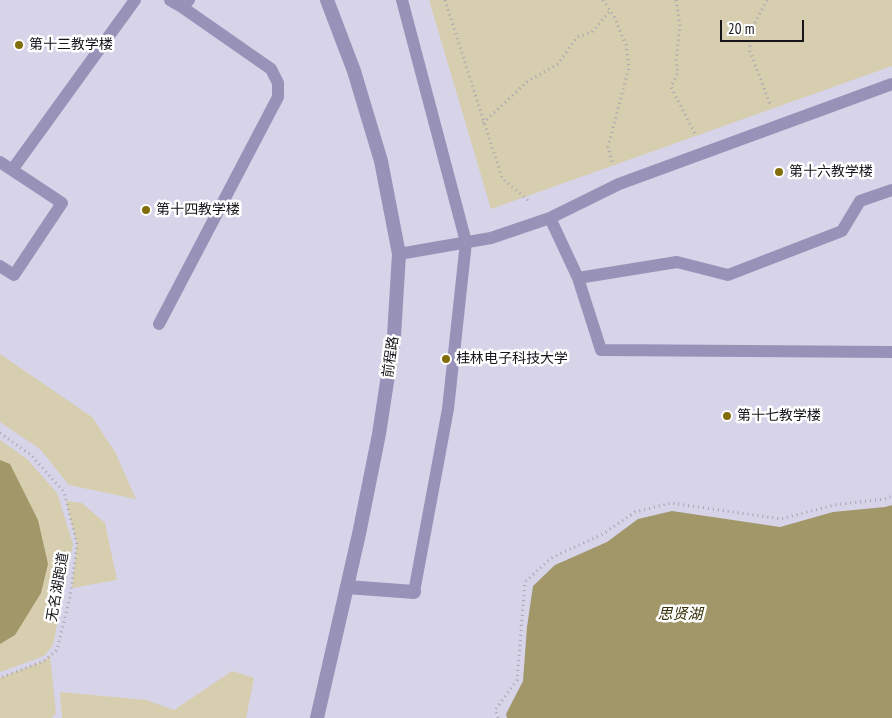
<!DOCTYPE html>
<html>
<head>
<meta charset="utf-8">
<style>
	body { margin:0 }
	#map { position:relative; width:892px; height:718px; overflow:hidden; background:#e4e2f0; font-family:"PT Sans Narrow",sans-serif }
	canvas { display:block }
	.scale { position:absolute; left:720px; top:20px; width:84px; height:22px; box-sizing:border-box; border:2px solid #16151a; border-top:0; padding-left:6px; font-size:15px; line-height:18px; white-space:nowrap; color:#16151a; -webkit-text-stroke:4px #fff; paint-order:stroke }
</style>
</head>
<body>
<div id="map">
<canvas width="892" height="718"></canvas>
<div class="scale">20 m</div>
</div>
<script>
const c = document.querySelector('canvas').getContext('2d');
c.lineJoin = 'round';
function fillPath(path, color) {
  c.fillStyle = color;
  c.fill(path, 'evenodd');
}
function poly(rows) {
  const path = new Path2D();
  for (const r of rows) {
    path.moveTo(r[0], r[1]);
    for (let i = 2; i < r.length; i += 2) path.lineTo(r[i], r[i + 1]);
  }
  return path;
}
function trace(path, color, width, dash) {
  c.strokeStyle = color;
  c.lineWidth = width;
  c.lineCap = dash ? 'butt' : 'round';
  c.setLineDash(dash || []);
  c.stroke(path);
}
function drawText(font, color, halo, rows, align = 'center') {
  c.font = font + ' "PT Sans Narrow","Noto Sans SC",sans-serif';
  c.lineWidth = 5;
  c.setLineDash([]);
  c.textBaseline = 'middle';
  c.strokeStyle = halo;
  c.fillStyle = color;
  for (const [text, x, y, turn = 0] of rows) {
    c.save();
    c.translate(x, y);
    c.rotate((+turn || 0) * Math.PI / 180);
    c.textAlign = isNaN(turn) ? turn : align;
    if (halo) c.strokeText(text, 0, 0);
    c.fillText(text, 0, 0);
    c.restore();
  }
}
const built = poly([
	[0,0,892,0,892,718,0,718]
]);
const green = poly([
	[429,0,892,0,892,66,491,209],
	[0,354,92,417,115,452,136,499,69,485,40,449,0,422],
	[0,440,27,459,57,493,73,544,53,645,44,656,0,672],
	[66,501,82,503,105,523,117,580,72,588,77,544],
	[50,656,56,713,52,718,0,718,0,678,44,661],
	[232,671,254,678,246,718,62,718,60,692,146,700,174,710]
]);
const water = poly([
	[0,460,10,464,38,520,48,564,41,593,15,635,0,644],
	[892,505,892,718,507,718,506,714,523,681,527,627,533,586,555,565,607,542,638,519,672,511,780,527,833,512,885,507]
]);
const path = poly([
	[445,0,502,178,530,202],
	[603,0,614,16,626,45,629,67,608,147,613,165],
	[676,0,680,26,676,61,678,72,671,87,695,134],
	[767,0,750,32,750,51,771,107],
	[483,123,528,81,558,64,577,37,592,32,610,11],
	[0,433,31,455,64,492,77,544,70,597,57,650,44,661,0,678],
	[498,718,495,710,517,680,525,582,551,558,603,534,635,512,671,503,781,519,834,505,885,499,892,496]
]);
const service = poly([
	[170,0,182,7,189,0],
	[402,0,466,242,448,409,414,592],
	[0,162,62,203,14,275,0,266],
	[12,170,135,0],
	[550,218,578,278,601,350,892,352],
	[399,254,491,238,550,218,619,184,892,84],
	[578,278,677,262,728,275,842,231,860,201,892,190],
	[159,324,278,97,278,83,271,69,182,7]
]);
const minor = poly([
	[347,587,414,592],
	[317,718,359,534,379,434,394,336,399,254,381,161,354,71,327,0]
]);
const markers = [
	[19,45,5,"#816d09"],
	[779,172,5,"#816d09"],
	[146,210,5,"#816d09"],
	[446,359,5,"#816d09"],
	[727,416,5,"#816d09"]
];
const poiNames = [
	["第十三教学楼",29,45],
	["第十六教学楼",789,172],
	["第十四教学楼",156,210],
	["桂林电子科技大学",456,359],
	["第十七教学楼",737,416]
];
const streetNames = [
	["前程路",391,357,-82],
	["无名湖跑道",58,587,-80]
];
const waterNames = [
	["思贤湖",680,615]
];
fillPath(built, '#d7d4e9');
fillPath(green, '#d6ceaf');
fillPath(water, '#a29769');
trace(path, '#a6a4b0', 3, [1, 4]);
trace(service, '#9892b8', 12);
trace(minor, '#9892b8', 14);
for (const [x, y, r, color] of markers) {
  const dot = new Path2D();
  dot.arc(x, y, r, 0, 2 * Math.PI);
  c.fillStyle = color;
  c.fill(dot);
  trace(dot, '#fff', 2);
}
drawText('14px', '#16151a', '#fff', poiNames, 'left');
drawText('14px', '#16151a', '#fff', streetNames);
drawText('italic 15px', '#372e07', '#fff', waterNames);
</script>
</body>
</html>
